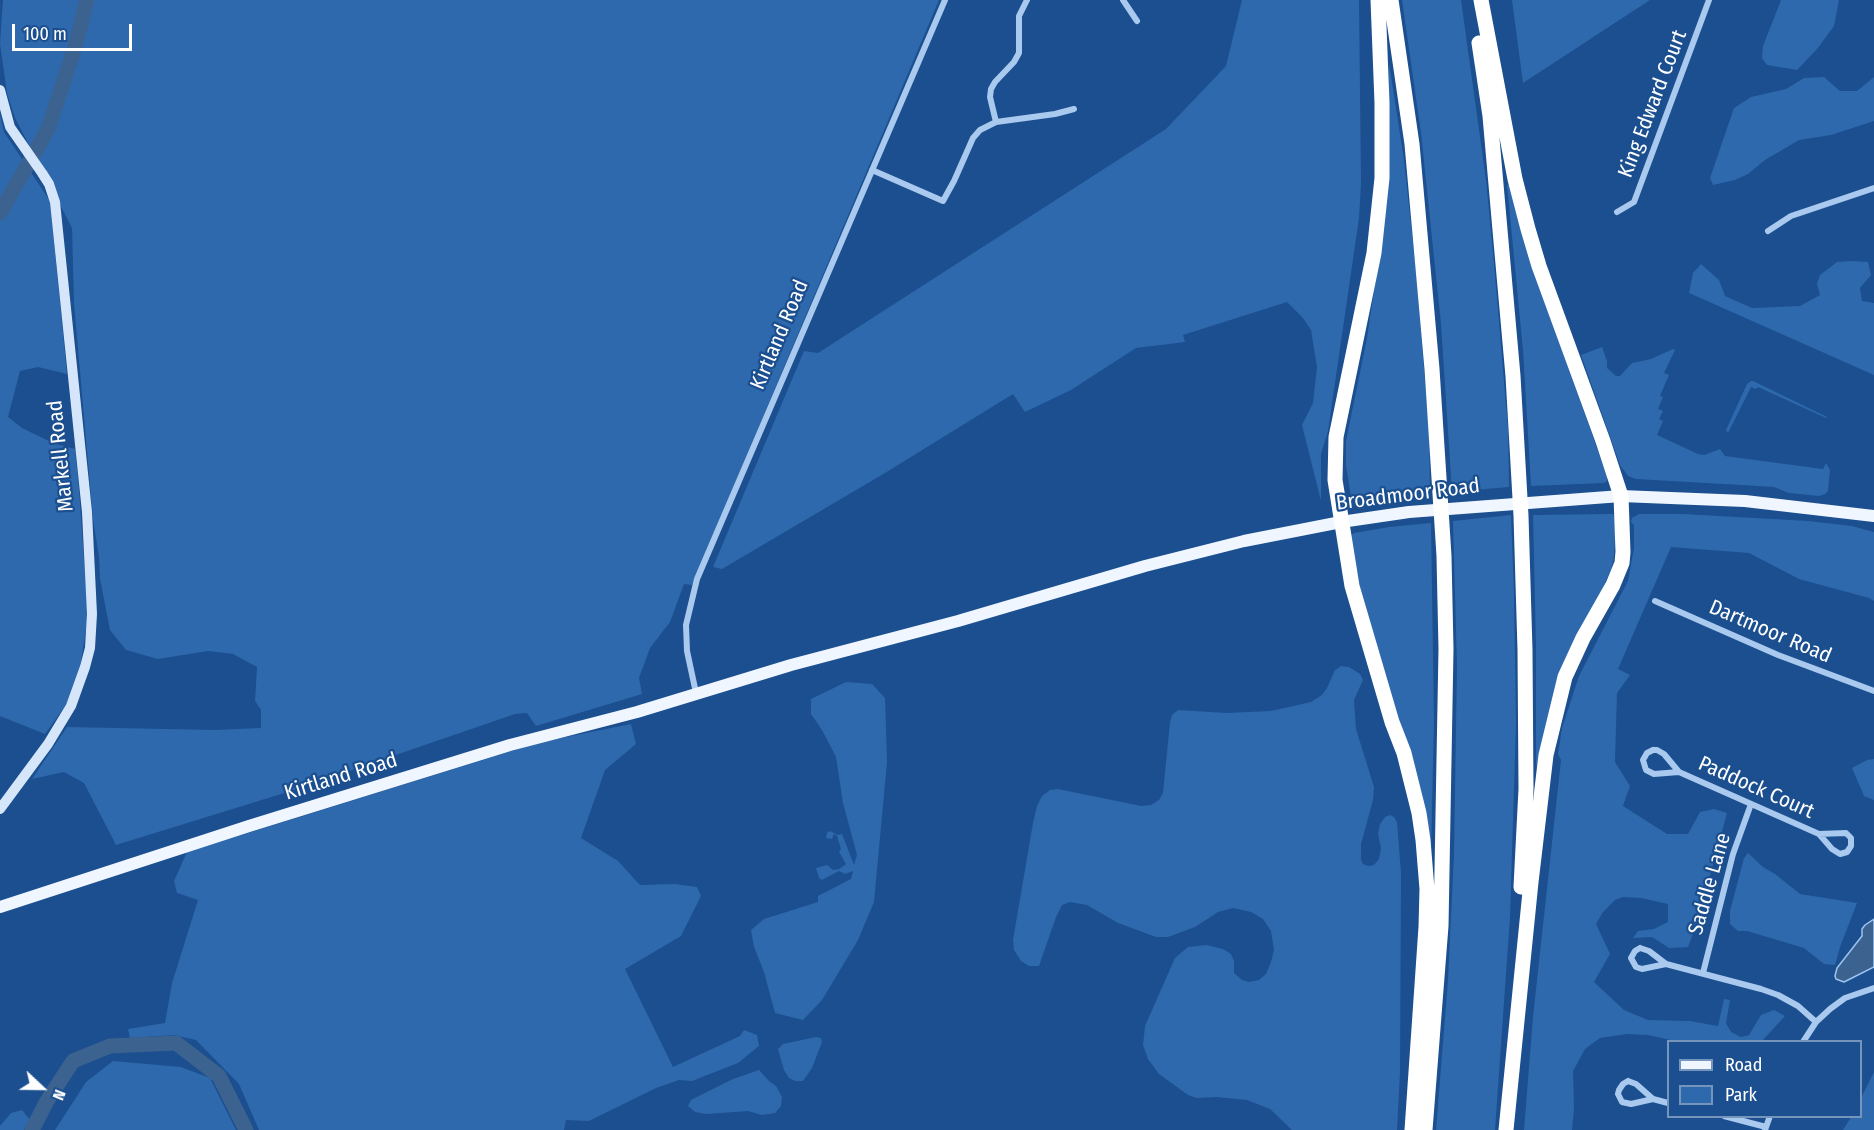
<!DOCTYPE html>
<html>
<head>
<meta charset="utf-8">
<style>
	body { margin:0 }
	#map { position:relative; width:1874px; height:1130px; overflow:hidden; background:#1b4f8f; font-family:"Fira Sans Condensed",sans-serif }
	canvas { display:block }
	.legend { position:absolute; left:1667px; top:1040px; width:195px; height:78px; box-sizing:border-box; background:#1b4f8f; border:2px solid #7695bc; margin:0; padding:8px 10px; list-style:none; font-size:18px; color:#fff }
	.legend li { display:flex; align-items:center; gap:12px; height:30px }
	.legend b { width:30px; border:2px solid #7695bc }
	.north { position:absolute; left:12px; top:1058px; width:60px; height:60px; -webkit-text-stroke:4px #1b4f8f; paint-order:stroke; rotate:112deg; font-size:16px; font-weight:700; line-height:24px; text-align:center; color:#fff }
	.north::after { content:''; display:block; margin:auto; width:21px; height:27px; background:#fff; clip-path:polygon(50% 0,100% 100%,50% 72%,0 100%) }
	.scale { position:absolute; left:12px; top:24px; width:120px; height:27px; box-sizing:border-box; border:3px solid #fff; border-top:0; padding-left:8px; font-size:18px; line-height:21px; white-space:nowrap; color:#fff; -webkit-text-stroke:4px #1b4f8f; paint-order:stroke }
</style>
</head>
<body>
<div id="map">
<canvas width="1874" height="1130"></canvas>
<ul class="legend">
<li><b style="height:8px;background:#f0f6ff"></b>Road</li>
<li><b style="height:16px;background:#2e69ad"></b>Park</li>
</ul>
<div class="north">N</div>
<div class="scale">100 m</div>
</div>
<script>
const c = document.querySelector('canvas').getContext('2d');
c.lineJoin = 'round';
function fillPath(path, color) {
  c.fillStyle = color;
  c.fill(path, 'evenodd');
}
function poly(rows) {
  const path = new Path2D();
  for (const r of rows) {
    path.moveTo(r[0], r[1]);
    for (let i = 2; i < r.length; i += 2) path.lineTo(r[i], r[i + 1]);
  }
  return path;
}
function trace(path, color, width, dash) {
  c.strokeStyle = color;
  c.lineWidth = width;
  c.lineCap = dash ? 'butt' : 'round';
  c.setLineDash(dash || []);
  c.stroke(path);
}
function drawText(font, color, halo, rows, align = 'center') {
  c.font = font + ' "Fira Sans Condensed",sans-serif';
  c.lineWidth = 4.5;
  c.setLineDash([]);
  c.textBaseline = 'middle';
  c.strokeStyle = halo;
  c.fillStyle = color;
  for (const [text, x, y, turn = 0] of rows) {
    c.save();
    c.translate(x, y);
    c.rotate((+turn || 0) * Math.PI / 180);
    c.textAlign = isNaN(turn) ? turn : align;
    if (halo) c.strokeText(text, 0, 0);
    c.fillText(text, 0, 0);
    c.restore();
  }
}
const green = poly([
	[3,0,939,0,692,585,684,584,670,622,650,648,639,678,642,694,536,726,527,713,515,714,291,791,116,845,84,783,64,772,32,779,67,727,215,730,261,728,261,710,255,701,257,667,233,654,208,651,158,659,126,650,110,630,100,579,99,557,93,519,74,303,72,228,15,118,7,93,0,44],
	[1242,0,1359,0,1361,183,1359,218,1328,431,1321,454,1321,501,1302,425,1313,403,1317,367,1311,330,1303,318,1287,302,1183,335,1185,342,1136,348,1071,390,1025,412,1013,394,885,473,722,569,713,567,804,351,818,353,1166,129,1226,66],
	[1402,0,1461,0,1486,180,1494,263,1508,429,1509,487,1452,492,1441,324,1421,133],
	[1512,0,1650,0,1523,83],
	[1781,0,1839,0,1834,26,1817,49,1797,70,1767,65,1762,58,1763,46],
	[1389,63,1404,160,1416,271,1429,430,1430,494,1357,508,1352,503,1346,465,1346,441,1367,338,1378,264,1387,148],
	[1824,77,1840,91,1857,91,1874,77,1874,121,1831,135,1799,140,1765,160,1748,174,1735,180,1713,185,1710,178,1734,108,1751,97,1786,89,1804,78],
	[0,114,4,132,50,201,67,374,38,367,20,371,8,417,22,428,53,443,75,449,79,489,88,617,79,674,68,702,45,734,0,716],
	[1511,184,1569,370,1607,476,1607,481,1604,483,1531,486,1523,350,1507,185],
	[1851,261,1868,262,1871,275,1860,288,1862,301,1874,303,1874,375,1689,293,1693,273,1701,264,1719,280,1725,296,1752,308,1800,306,1820,295,1817,284,1820,275,1837,262],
	[1602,347,1607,361,1607,368,1616,376,1620,376,1632,363,1651,359,1673,349,1675,350,1664,373,1669,375,1660,396,1663,397,1658,409,1663,411,1659,419,1663,421,1657,435,1698,454,1704,455,1720,449,1725,456,1823,469,1826,463,1830,470,1828,491,1825,494,1819,496,1789,493,1774,487,1758,486,1636,479,1628,476,1620,465,1581,355],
	[1751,381,1753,381,1827,417,1826,418,1758,387,1756,389,1751,387,1728,433,1726,430,1747,384],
	[1608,514,1613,514,1616,520,1614,557,1611,570,1556,688,1536,768,1536,646,1533,515],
	[1639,514,1683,514,1808,521,1852,526,1874,532,1874,601,1869,598,1799,579,1749,553,1671,547,1618,669,1630,675,1617,693,1615,762,1630,786,1623,806,1667,834,1688,834,1700,812,1714,809,1727,813,1698,920,1688,947,1669,948,1652,937,1633,938,1638,931,1654,929,1668,922,1668,904,1641,898,1623,897,1615,900,1603,912,1596,924,1610,954,1594,982,1624,1010,1648,1020,1690,1021,1718,1026,1724,999,1730,1000,1726,1023,1731,1032,1741,1037,1749,1035,1761,1015,1774,1010,1785,1016,1762,1041,1675,1041,1648,1035,1627,1034,1600,1038,1585,1049,1573,1071,1574,1108,1572,1130,1524,1130,1533,1017,1561,760,1558,754,1562,728,1579,676,1628,581,1634,548,1634,525,1631,522,1632,518],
	[1511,515,1514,594,1516,724,1510,917,1495,1130,1436,1130,1448,980,1454,854,1457,665,1453,521],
	[1431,523,1434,721,1431,853,1365,614,1350,536,1354,533,1389,527],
	[1341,666,1349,667,1360,674,1363,680,1354,700,1356,729,1374,787,1373,800,1361,844,1361,860,1363,864,1369,866,1374,865,1379,859,1381,848,1378,834,1380,824,1385,817,1390,815,1394,817,1397,822,1401,873,1400,1072,1397,1130,1292,1130,1270,1109,1247,1100,1216,1097,1197,1098,1188,1095,1159,1074,1148,1059,1143,1045,1145,1026,1175,958,1188,947,1207,945,1223,949,1231,954,1234,961,1234,973,1242,980,1249,982,1259,980,1266,974,1271,962,1274,950,1271,931,1263,919,1251,912,1233,908,1218,912,1195,927,1168,937,1156,937,1118,923,1087,905,1070,902,1062,905,1056,917,1039,966,1029,966,1021,961,1014,950,1013,940,1033,823,1037,806,1042,796,1050,790,1058,789,1141,806,1151,805,1159,800,1163,793,1170,722,1172,715,1178,710,1226,713,1271,711,1311,702,1322,695,1327,688,1335,670],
	[846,682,872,684,885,698,887,762,874,902,858,940,822,1000,803,1020,775,1013,764,972,754,947,751,930,764,919,818,902,818,896,851,879,853,871,845,874,839,871,822,880,819,878,816,868,827,865,833,870,839,869,846,864,839,852,841,849,837,836,834,834,832,839,826,838,827,833,830,831,838,835,842,834,854,865,857,855,843,803,836,757,822,730,811,714,811,699],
	[631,724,636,744,605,770,581,838,618,861,640,885,675,884,697,887,701,896,681,936,625,969,673,1067,740,1036,744,1030,757,1035,759,1046,738,1063,692,1081,679,1080,656,1088,589,1121,566,1120,564,1130,259,1130,239,1084,196,1040,174,1035,130,1038,128,1029,165,1023,172,983,198,900,177,893,174,881,187,852,541,742],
	[1874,759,1874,800,1864,796,1852,768,1867,760],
	[1748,853,1763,867,1775,874,1800,894,1857,903,1840,947,1835,965,1824,964,1804,948,1747,931,1738,931,1730,924,1730,911,1744,858],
	[816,1037,821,1038,822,1042,812,1068,803,1081,795,1081,789,1078,784,1070,778,1049,783,1044],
	[113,1061,181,1067,210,1078,236,1130,55,1130,86,1082],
	[759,1070,769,1081,776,1086,782,1097,781,1106,775,1113,762,1115,748,1111,706,1114,695,1112,688,1106,691,1100,733,1079],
	[1874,1072,1874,1130,1843,1130,1851,1117,1860,1116,1861,1098],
	[22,1110,30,1120,24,1130,0,1130,0,1126,11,1113]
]);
const water = poly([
	[1874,919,1874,967,1844,982,1836,979,1835,976,1837,968,1862,936,1862,929,1865,925,1874,919]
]);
const river = poly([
	[0,213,48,129,75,47,87,0],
	[32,1130,47,1101,73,1061,110,1046,176,1043,219,1076,246,1130]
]);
const street = poly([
	[1123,0,1137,21],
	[996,122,990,97,991,89,995,82,1014,62,1019,53,1019,16,1027,0],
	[872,170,943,201,954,181,973,138,980,130,996,122,1055,114,1074,109],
	[1617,212,1634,202,1709,0],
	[1768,231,1791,216,1874,188],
	[1655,601,1778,655,1874,691],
	[696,693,687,651,686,625,697,579,945,0],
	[1653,750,1657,750,1664,754,1679,772,1654,774,1646,770,1643,760,1647,753,1653,750],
	[1679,772,1819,834,1832,849,1840,854,1847,852,1851,846,1851,838,1846,833,1819,834],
	[1640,948,1649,951,1666,964,1642,969,1636,967,1631,958,1635,951,1640,948],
	[1666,964,1761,989,1778,995,1798,1006,1816,1022],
	[1703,973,1733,854,1751,804],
	[1803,1042,1816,1022,1830,1009,1845,998,1874,988],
	[1628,1081,1636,1084,1653,1099,1631,1104,1622,1102,1618,1094,1619,1090,1623,1084,1628,1081],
	[1653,1099,1668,1103],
	[1724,1116,1766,1127],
	[1765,1130,1770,1116]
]);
const secondary = poly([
	[0,90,10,127,42,173,49,184,55,202,87,512,92,614,90,648,85,667,71,706,48,744,0,809]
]);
const primary = poly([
	[0,907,249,826,510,745,637,712,791,665,958,621,1145,566,1244,541,1341,522,1409,512,1621,496,1745,501,1874,516]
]);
const highway = poly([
	[1378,0,1382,103,1382,178,1374,253,1336,437,1335,480,1352,586,1392,722,1404,753,1419,813,1423,840,1427,889,1426,927,1412,1130],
	[1391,0,1412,144,1432,369,1444,556,1446,649,1441,926,1425,1130],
	[1481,0,1515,179,1528,229,1539,266,1603,441,1621,496,1623,552,1622,563,1613,585,1583,638,1565,677,1546,755,1531,882,1506,1130],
	[1479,43,1490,116,1500,230,1513,376,1521,516,1525,650,1526,789,1521,887]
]);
const streetNames = [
	["King Edward Court",1653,104,-69],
	["Kirtland Road",780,335,-67],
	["Markell Road",61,456,-96],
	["Broadmoor Road",1408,495,-7],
	["Dartmoor Road",1770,632,23],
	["Kirtland Road",341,777,-17],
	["Paddock Court",1756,788,24],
	["Saddle Lane",1710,884,-74]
];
fillPath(green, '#2e69ad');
fillPath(water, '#3c6290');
trace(water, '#9cc4f0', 1.5);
trace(river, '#3c6290', 15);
trace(street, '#a9c9ee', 6);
trace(secondary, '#d6e6fa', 10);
trace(primary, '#f0f6ff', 12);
trace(highway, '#fff', 15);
drawText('21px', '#fff', '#1b4f8f', streetNames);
</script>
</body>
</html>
